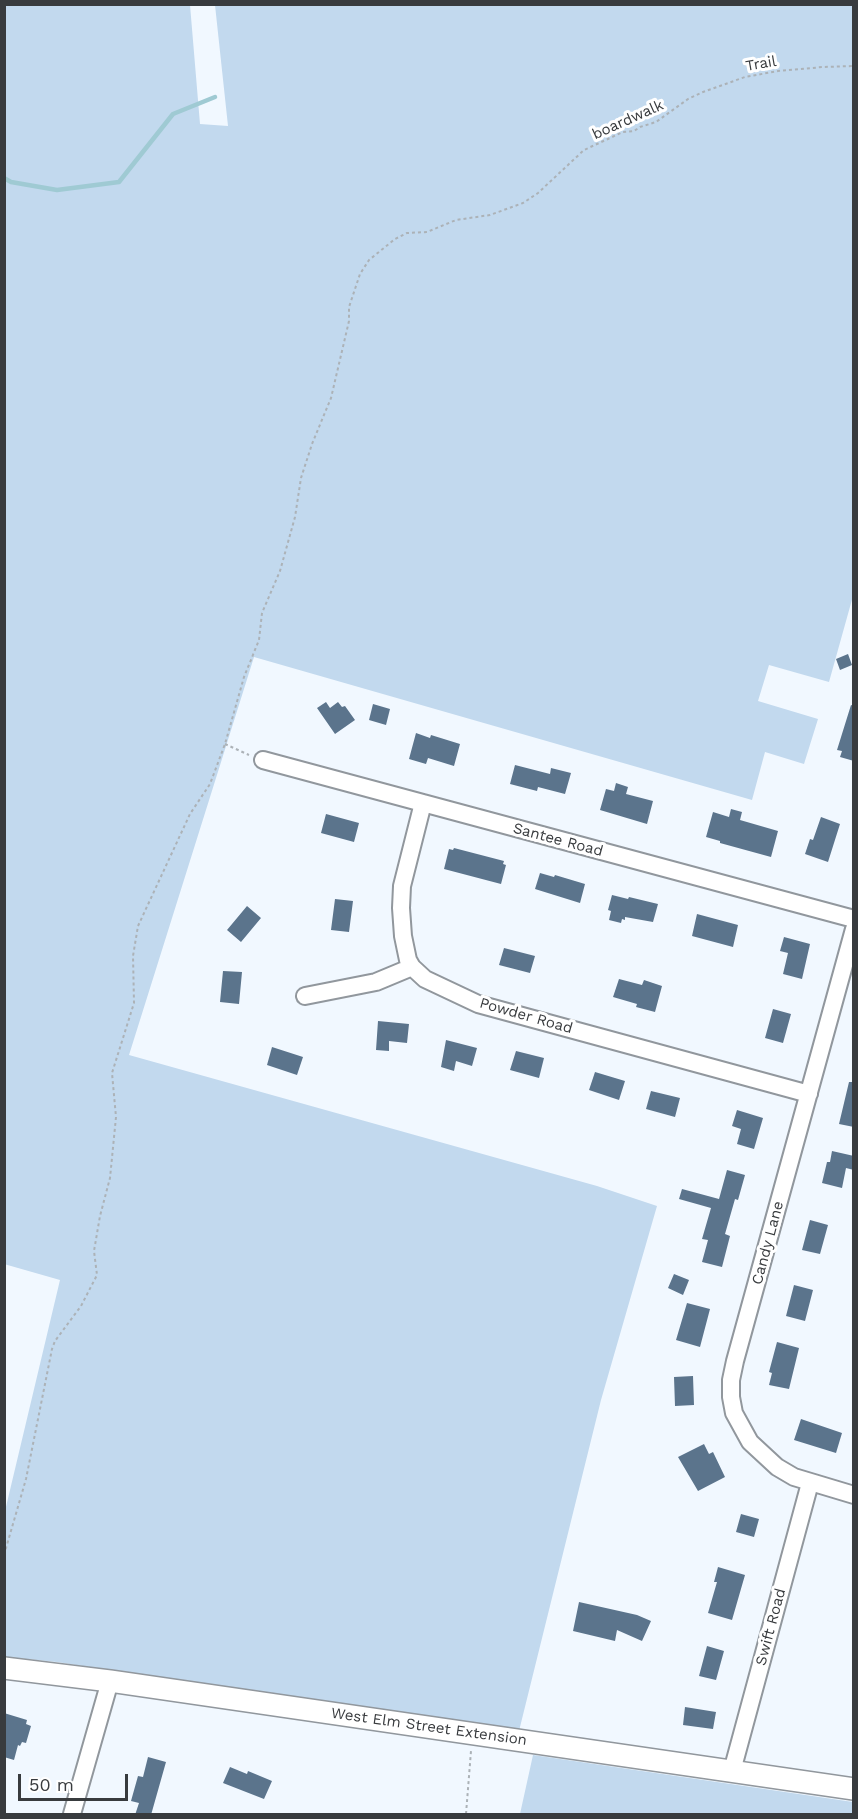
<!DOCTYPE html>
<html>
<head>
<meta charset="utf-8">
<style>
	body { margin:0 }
	#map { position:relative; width:858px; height:1819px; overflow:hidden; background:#f1f8ff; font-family:"Work Sans",sans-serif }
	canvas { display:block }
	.frame { position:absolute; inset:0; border:6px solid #383b3e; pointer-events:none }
	.scale { position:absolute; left:18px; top:1774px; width:110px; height:27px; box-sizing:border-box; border:3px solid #383b3e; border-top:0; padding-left:8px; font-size:18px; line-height:21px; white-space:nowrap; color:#383b3e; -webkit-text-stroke:4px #fff; paint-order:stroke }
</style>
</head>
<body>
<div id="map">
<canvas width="858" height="1819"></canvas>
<div class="frame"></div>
<div class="scale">50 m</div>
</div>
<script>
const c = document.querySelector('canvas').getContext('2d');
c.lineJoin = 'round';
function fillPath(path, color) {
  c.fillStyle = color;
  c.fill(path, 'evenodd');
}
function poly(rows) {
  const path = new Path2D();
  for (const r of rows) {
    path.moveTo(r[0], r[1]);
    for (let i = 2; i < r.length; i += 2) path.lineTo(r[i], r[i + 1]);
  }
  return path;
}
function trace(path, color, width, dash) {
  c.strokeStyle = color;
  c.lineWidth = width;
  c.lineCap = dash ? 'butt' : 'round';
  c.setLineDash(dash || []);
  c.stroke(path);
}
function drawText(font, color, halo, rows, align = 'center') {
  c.font = font + ' "Work Sans",sans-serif';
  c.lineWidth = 6;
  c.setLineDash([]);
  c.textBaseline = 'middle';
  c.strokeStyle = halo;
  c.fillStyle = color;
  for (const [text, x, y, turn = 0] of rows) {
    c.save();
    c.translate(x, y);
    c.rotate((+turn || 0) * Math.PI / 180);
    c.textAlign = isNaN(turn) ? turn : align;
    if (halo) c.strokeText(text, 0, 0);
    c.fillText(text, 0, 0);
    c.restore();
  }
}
const green = poly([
	[4,5,190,5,200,124,228,126,215,5,853,5,853,596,829,682,769,665,758,701,818,719,804,764,765,752,752,800,254,657,129,1055,597,1186,657,1206,601,1400,519,1731,439,1721,57,1662,5,1657,5,1511,60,1280,4,1264],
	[533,1755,853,1802,853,1814,520,1814]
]);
const stream = poly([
	[4,178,11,182,57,190,119,182,173,114,215,97]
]);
const building = poly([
	[848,654,852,665,840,670,836,659],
	[326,702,330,708,338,702,342,707,345,706,355,720,335,734,317,708],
	[373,704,390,709,386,725,369,720],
	[851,705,854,706,854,761,840,757,842,751,837,750],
	[416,733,430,738,431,735,460,744,454,766,428,758,426,764,409,759],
	[515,765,550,774,551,768,571,773,565,794,538,787,537,791,510,784],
	[616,783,628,787,626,794,653,801,647,824,600,810,606,789,614,791],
	[731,809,742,812,740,820,778,831,771,857,720,843,720,841,706,837,713,812,729,817],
	[326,814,359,823,354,842,321,833],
	[821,817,840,824,828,862,805,854,810,839,813,840],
	[454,848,504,861,503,864,506,865,501,884,444,869,449,849,453,850],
	[540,873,554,877,555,875,585,884,580,903,535,889],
	[612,895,628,899,629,897,658,904,653,922,625,917,625,920,622,919,621,923,609,920,611,911,608,910],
	[335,899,353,901,349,932,331,930],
	[247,906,261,918,241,942,227,930],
	[697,914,738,925,733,947,692,936],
	[784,937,810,944,802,979,783,974,788,953,780,951],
	[504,948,535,956,530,973,499,965],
	[223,971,242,972,239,1004,220,1002],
	[619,979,642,985,644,980,662,986,655,1012,636,1007,637,1004,613,997],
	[773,1009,791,1014,783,1043,765,1038],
	[378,1021,409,1024,407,1043,389,1041,389,1051,376,1050],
	[446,1040,477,1048,472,1066,456,1061,454,1071,441,1067],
	[272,1047,303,1057,297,1075,267,1065],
	[516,1051,544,1058,539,1078,510,1070],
	[595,1072,625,1081,619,1100,589,1090],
	[849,1082,854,1082,854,1127,839,1124],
	[651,1091,680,1098,675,1117,646,1109],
	[737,1110,763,1118,754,1149,737,1144,741,1129,732,1126],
	[832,1151,854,1156,854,1170,846,1168,842,1188,822,1183,827,1162,830,1162],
	[727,1170,745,1175,738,1200,735,1199,725,1234,730,1236,722,1267,702,1262,708,1240,702,1239,711,1208,679,1199,682,1189,719,1199],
	[810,1220,828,1225,820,1254,802,1250],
	[674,1274,689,1280,683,1295,668,1288],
	[794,1285,813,1290,805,1321,786,1316],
	[687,1303,710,1309,700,1347,676,1340],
	[777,1342,799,1348,789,1389,769,1385,772,1373,769,1372],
	[693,1376,694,1405,675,1406,674,1377],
	[801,1419,842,1433,836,1453,794,1440],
	[704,1444,709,1454,713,1452,725,1477,698,1491,678,1457],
	[741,1514,759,1519,754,1537,736,1532],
	[718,1567,745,1575,732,1620,708,1613,717,1582,714,1582],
	[579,1602,637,1615,651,1621,642,1641,617,1630,615,1641,573,1631],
	[707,1646,724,1651,716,1680,699,1676],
	[685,1707,716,1712,713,1729,683,1725],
	[4,1713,27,1720,26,1724,31,1726,26,1743,22,1742,20,1746,18,1745,14,1760,4,1757],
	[148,1757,166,1762,151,1815,135,1815,139,1803,131,1801,138,1776,143,1777],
	[230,1767,247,1774,248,1771,272,1781,264,1799,223,1783]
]);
const path = poly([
	[225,744,249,755],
	[4,1555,26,1479,52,1349,55,1341,81,1306,97,1275,94,1251,100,1216,110,1178,116,1117,112,1073,134,1003,133,956,138,926,190,814,210,784,225,744,244,677,259,640,262,613,280,571,295,517,301,478,312,444,331,398,349,321,349,307,360,274,369,260,395,239,407,233,427,232,456,220,490,215,523,203,538,193,584,150,623,132,634,131,640,127,656,122,688,99,703,92,745,77,778,71,823,67,854,66],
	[466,1814,471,1751]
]);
const minor = poly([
	[263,760,854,919],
	[423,803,402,886,401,908,403,936,408,960,412,967,425,979,478,1004,809,1094],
	[854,929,735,1361,731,1380,731,1397,734,1413,750,1442,777,1467,794,1477,854,1495],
	[305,996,376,982,412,967],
	[732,1771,810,1483],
	[72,1814,110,1681]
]);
const tertiary = poly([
	[4,1668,110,1681,854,1789]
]);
const streetNames = [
	["Trail",761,64,-10],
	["boardwalk",628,120,-24],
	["Santee Road",558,840,15],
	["Powder Road",526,1016,16],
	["Candy Lane",768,1243,-75],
	["Swift Road",771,1627,-75],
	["West Elm Street Extension",429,1727,8]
];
fillPath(green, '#c2d9ee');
trace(stream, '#9fcad3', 4.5);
fillPath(building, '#5b748c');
trace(minor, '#91979d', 20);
trace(tertiary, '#91979d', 24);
trace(path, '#acb2b7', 2, [3, 3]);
trace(minor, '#fff', 16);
trace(tertiary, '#fff', 21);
drawText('15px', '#383b3e', '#fff', streetNames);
</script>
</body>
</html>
